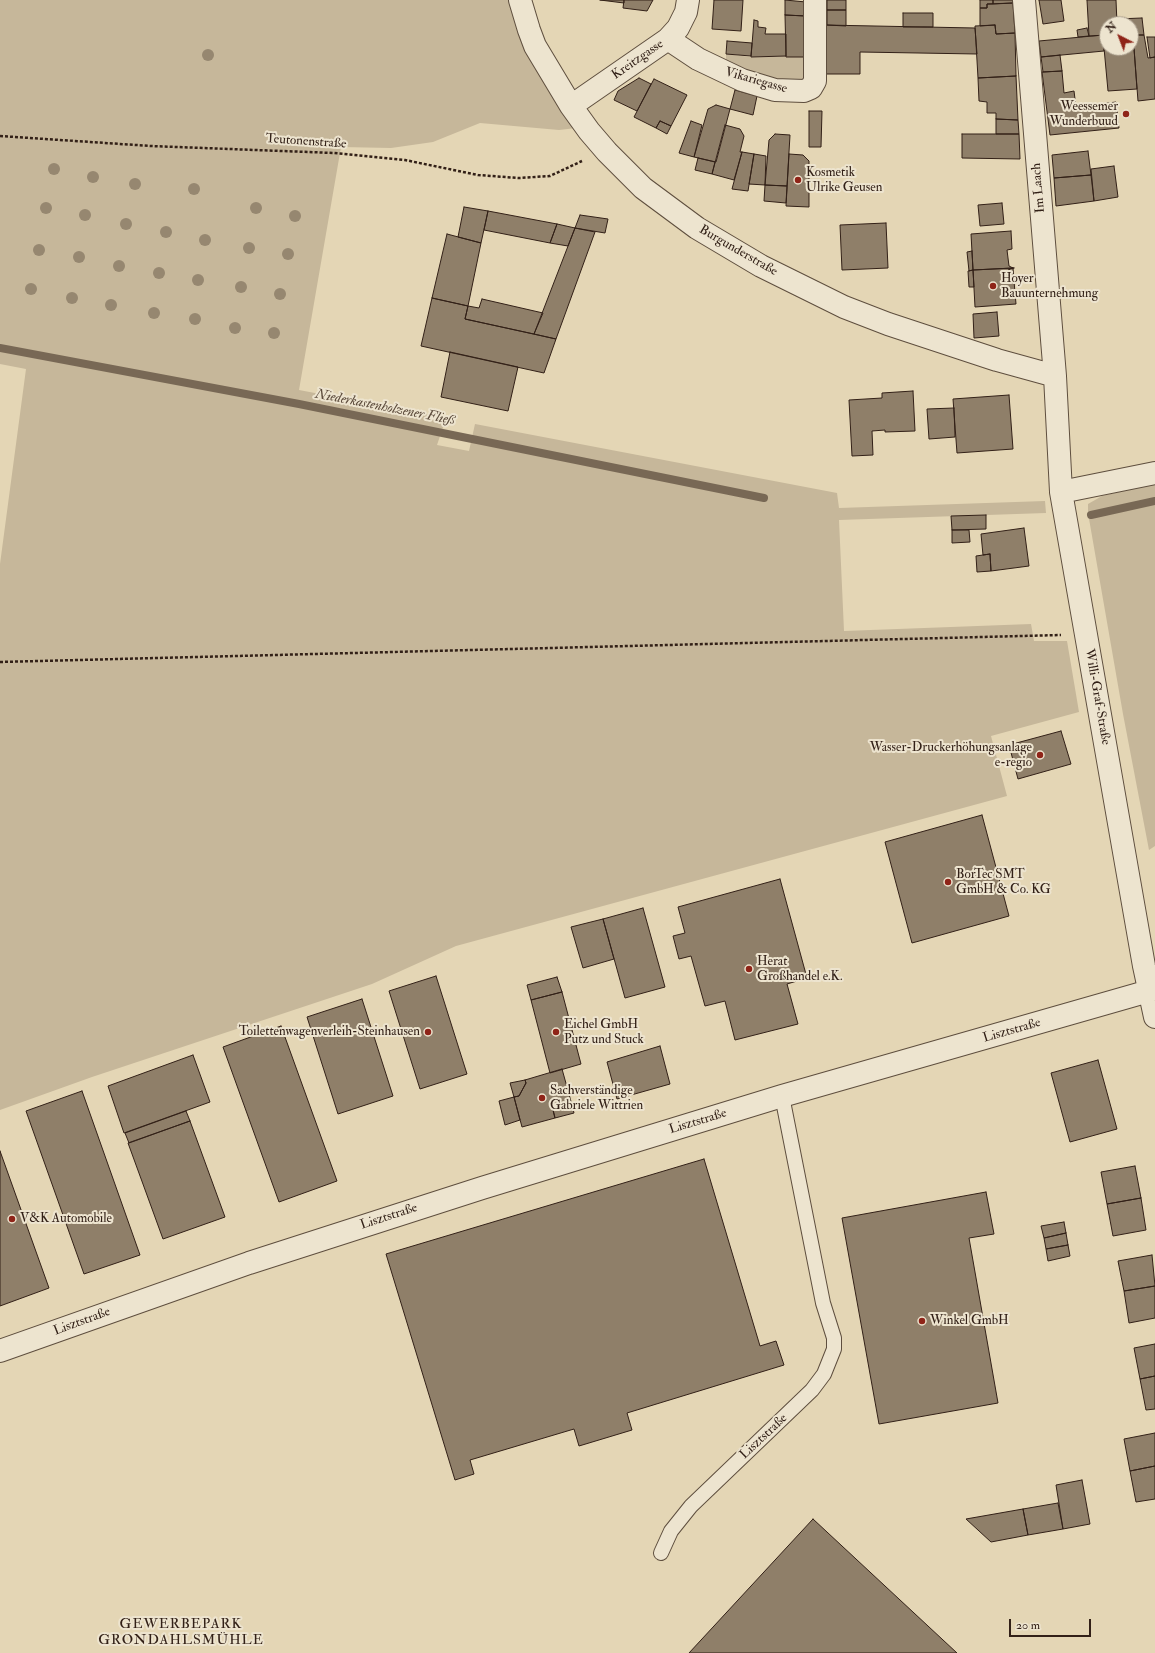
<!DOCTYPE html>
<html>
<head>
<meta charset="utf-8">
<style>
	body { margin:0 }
	#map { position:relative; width:1155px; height:1653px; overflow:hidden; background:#e4d6b5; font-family:"IM FELL Double Pica",serif }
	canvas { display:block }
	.north { position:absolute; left:1099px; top:16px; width:40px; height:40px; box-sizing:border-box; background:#ede4cf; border:1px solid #a29685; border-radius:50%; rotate:318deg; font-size:11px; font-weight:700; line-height:16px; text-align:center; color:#322017 }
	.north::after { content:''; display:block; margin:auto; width:14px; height:18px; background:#8f2418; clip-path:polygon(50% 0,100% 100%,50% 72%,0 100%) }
	.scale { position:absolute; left:1009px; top:1619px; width:82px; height:18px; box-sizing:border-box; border:2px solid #322017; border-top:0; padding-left:5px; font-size:12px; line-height:14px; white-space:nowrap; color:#322017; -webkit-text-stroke:3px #ede4cf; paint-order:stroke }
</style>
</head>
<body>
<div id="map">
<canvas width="1155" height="1653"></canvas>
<div class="north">N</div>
<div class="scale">20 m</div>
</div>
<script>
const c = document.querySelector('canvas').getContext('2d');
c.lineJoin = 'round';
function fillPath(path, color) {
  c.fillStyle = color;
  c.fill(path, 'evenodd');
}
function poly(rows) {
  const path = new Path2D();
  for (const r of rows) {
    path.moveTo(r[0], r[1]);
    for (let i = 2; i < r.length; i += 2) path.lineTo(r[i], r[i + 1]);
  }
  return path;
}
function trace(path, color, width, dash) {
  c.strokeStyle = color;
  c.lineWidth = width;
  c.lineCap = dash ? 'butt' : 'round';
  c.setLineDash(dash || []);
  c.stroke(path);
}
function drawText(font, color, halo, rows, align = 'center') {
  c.font = font + ' "IM FELL Double Pica",serif';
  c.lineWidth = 4;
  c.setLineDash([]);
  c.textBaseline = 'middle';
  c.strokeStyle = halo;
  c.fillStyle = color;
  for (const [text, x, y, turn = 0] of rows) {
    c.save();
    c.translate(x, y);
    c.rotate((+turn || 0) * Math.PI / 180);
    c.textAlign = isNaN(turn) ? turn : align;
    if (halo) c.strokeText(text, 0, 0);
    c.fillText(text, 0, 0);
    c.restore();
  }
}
const green = poly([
	[0,0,510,0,576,128,559,130,480,123,433,142,391,148,341,147,299,390,446,418,437,445,469,451,475,424,837,493,839,508,1045,501,1046,513,839,520,844,631,1031,624,1034,641,1067,641,1079,712,991,736,1007,796,456,946,372,984,92,1077,0,1110,0,564,26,369,0,364],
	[726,54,751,57,805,57,806,77,798,81,787,81,750,72,726,64],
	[1155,483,1155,846,1149,850,1123,714,1088,513,1088,504,1102,496]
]);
const stream = poly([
	[0,348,299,404,764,498],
	[1091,515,1155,501]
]);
const building = poly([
	[600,0,624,0,624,3,600,0],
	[624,0,653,0,647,11,623,8,624,0],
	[714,0,743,0,741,31,712,29,714,0],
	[785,0,806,2,806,16,785,15,785,0],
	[827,0,846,0,846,10,827,10,827,0],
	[980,0,993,0,993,4,987,4,987,8,980,8,980,0],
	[993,0,1013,0,1013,3,993,4,993,0],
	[1039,0,1061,0,1064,21,1043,24,1039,0],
	[1087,0,1116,0,1117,24,1107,24,1107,35,1089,36,1087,0],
	[1013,3,1015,33,996,34,995,25,980,26,980,8,987,8,987,4,1013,3],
	[827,10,846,10,846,26,827,25,827,10],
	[903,13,933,13,933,27,903,27,903,13],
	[785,15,806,16,805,57,786,57,785,15],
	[1142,18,1144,35,1131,35,1131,24,1117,24,1117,19,1142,18],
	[754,20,758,21,758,27,766,28,765,34,786,34,786,56,751,57,754,20],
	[824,25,975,28,977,54,860,52,860,74,824,74,824,25],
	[995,25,996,34,1015,33,1016,76,978,78,975,26,995,25],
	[1087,28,1089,36,1078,37,1077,30,1087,28],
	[1103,35,1104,51,1041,57,1039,41,1103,35],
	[1131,35,1133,35,1137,89,1108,91,1103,37,1107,37,1107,48,1131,48,1131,35],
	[1133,35,1144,35,1148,58,1155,57,1155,99,1138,101,1133,35],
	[1147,37,1155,37,1155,57,1150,58,1147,37],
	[727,41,752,43,751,56,726,54,727,41],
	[1060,55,1062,71,1043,72,1041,57,1060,55],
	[1062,71,1064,93,1074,91,1076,107,1116,102,1119,128,1050,135,1042,72,1062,71],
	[1016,76,1018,120,996,119,996,113,987,113,987,102,979,101,978,78,1016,76],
	[639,78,651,84,637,111,614,100,618,91,639,78],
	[654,79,687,95,671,126,660,121,656,128,634,117,654,79],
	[735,90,757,96,753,115,730,109,735,90],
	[716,105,730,109,716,162,694,157,708,109,716,105],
	[809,111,822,111,821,147,809,147,809,111],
	[996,119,1018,120,1019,134,996,134,996,119],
	[660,121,671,126,667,134,656,128,660,121],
	[691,121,702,125,694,157,679,153,691,121],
	[725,125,740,129,744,136,740,152,742,152,734,180,712,174,725,125],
	[775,134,790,135,787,186,765,185,769,140,775,134],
	[962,134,1019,134,1020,159,962,158,962,134],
	[1088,151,1091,175,1054,178,1052,155,1088,151],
	[742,152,754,154,748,191,732,189,742,152],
	[754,154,766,156,765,185,749,184,754,154],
	[789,154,803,155,809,161,809,207,786,206,789,154],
	[698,158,715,162,712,174,695,170,698,158],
	[1114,166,1118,197,1094,201,1091,169,1114,166],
	[1091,175,1094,201,1056,206,1054,178,1091,175],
	[765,185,787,186,786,203,764,201,765,185],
	[1002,203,1004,224,980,226,978,205,1002,203],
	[464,207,488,211,481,243,458,237,464,207],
	[488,211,557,224,550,243,484,230,488,211],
	[580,215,608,219,605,233,575,228,580,215],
	[886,223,888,268,842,270,840,225,886,223],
	[557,224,575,228,568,246,550,243,557,224],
	[575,228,595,232,556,339,534,334,575,228],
	[1011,231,1012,249,1007,250,1009,266,1013,268,973,270,971,234,1011,231],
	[447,234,481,243,468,306,432,298,447,234],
	[972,251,973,270,969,271,967,252,972,251],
	[1013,268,1014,281,1010,281,1009,269,1013,268],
	[1014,268,1009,269,1010,281,1014,281,1016,304,975,307,973,270,1014,268],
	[973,270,974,287,969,287,968,271,973,270],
	[432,298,468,306,465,319,556,339,544,373,421,346,432,298],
	[482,299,543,313,534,334,465,319,468,306,479,308,482,299],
	[997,312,999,336,974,338,973,314,997,312],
	[450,352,518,367,508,411,441,397,450,352],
	[913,391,915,431,885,432,885,430,872,431,873,455,852,456,849,400,882,398,882,393,913,391],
	[1009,395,1013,449,957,453,953,399,1009,395],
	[954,408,955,437,929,439,927,409,954,408],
	[986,515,986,529,952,530,951,516,986,515],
	[1024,528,1029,566,991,571,990,554,983,555,981,534,1024,528],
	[952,530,969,530,970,542,952,543,952,530],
	[990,554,991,571,977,572,976,556,990,554],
	[1061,731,1071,764,1018,779,1009,745,1061,731],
	[982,815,1009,916,912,943,885,842,982,815],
	[780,879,807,978,787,984,798,1024,735,1040,725,1001,705,1006,691,956,679,959,673,936,685,933,678,907,780,879],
	[643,908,665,987,625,998,603,919,643,908],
	[603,919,614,959,583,968,571,927,603,919],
	[436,976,467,1074,420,1089,389,991,436,976],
	[557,977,562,992,531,1000,527,985,557,977],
	[562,992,581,1064,550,1073,531,1000,562,992],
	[362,999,393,1096,338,1114,307,1017,362,999],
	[281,1026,337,1181,279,1202,223,1047,281,1026],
	[660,1046,670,1084,617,1099,607,1062,660,1046],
	[193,1055,210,1102,124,1133,108,1086,193,1055],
	[1098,1060,1117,1129,1070,1142,1051,1073,1098,1060],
	[562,1069,572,1105,553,1110,555,1118,522,1127,514,1097,519,1096,526,1083,525,1080,562,1069],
	[525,1080,526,1083,519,1096,514,1097,510,1083,525,1080],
	[82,1091,140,1255,84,1274,26,1111,82,1091],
	[514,1097,520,1120,505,1125,499,1101,514,1097],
	[572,1105,574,1113,555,1118,553,1110,572,1105],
	[186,1111,190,1121,129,1143,125,1133,186,1111],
	[190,1121,225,1217,163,1239,128,1143,190,1121],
	[0,1151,49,1288,0,1306,0,1151],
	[704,1159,760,1346,776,1341,784,1365,627,1413,632,1430,579,1446,574,1429,470,1460,474,1474,455,1480,386,1254,704,1159],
	[1135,1166,1141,1198,1107,1204,1101,1172,1135,1166],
	[986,1192,994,1234,969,1238,998,1403,879,1424,842,1218,986,1192],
	[1141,1198,1146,1230,1113,1236,1107,1204,1141,1198],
	[1064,1222,1066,1233,1044,1238,1041,1226,1064,1222],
	[1066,1233,1068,1245,1046,1249,1044,1238,1066,1233],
	[1068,1245,1070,1256,1048,1261,1046,1249,1068,1245],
	[1152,1255,1155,1286,1124,1291,1118,1261,1152,1255],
	[1155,1286,1155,1318,1129,1323,1124,1291,1155,1286],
	[1155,1344,1155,1376,1140,1379,1134,1348,1155,1344],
	[1155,1376,1155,1409,1146,1410,1140,1379,1155,1376],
	[1155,1433,1155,1466,1130,1471,1124,1439,1155,1433],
	[1155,1466,1155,1499,1136,1502,1130,1471,1155,1466],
	[1082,1480,1090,1524,1063,1529,1056,1485,1082,1480],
	[1058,1503,1063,1529,1028,1535,1023,1509,1058,1503],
	[1023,1509,1028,1535,991,1542,966,1519,1023,1509],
	[813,1519,957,1653,689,1653,813,1519]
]);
const path = poly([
	[0,136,151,146,334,153,405,160,478,175,519,178,550,176,582,161],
	[0,662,1061,635]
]);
const lane = poly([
	[661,1553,671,1531,691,1506,812,1390,824,1374,834,1349,834,1338,823,1303,782,1096]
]);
const street = poly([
	[520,0,529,30,535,46,571,106,589,131,607,152,643,188,697,228,761,266,844,307,888,324,997,360,1055,376],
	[1024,0,1055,376,1061,492,1144,966,1155,1017],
	[668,39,698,59,742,80,775,90,804,91,811,88,815,81,815,0],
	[571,106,668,39,678,28,686,12,688,0],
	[1061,492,1155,473],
	[0,1351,249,1263,482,1188,782,1096,1149,991]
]);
const trees = [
	[208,55],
	[54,169],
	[93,177],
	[135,184],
	[194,189],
	[46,208],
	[256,208],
	[85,215],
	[295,216],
	[126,224],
	[166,232],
	[205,240],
	[249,248],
	[39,250],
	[288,254],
	[79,257],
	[119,266],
	[159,273],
	[198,280],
	[241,287],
	[31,289],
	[280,294],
	[72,298],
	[111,305],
	[154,313],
	[195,319],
	[235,328],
	[274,333]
];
const markers = [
	[1126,114,4,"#8f2418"],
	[798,180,4,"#8f2418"],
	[993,286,4,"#8f2418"],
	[1040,755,4,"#8f2418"],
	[948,882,4,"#8f2418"],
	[749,969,4,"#8f2418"],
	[428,1032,4,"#8f2418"],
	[556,1032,4,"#8f2418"],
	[542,1098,4,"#8f2418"],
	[12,1219,4,"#8f2418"],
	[922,1321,4,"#8f2418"]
];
const streetNames = [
	["Kreitzgasse",638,60,-35],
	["Vikariegasse",756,81,16],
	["Teutonenstraße",306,142,4],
	["Im Laach",1039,188,-95],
	["Burgunderstraße",738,251,30],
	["Willi-Graf-Straße",1097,697,80],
	["Lisztstraße",1012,1031,-16],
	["Lisztstraße",698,1122,-17],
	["Lisztstraße",389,1217,-18],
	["Lisztstraße",82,1322,-20],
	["Lisztstraße",764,1437,-43]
];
const poiNames = [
	["Weessemer",1118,107,"right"],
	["Wunderbuud",1118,122,"right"],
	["Kosmetik",806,173],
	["Ulrike Geusen",806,188],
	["Hoyer",1001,279],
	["Bauunternehmung",1001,294],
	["Wasser-Druckerhöhungsanlage",1032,748,"right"],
	["e-regio",1032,763,"right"],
	["BorTec SMT",956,875],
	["GmbH & Co. KG",956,890],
	["Herat",757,962],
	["Großhandel e.K.",757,977],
	["Eichel GmbH",564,1025],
	["Putz und Stuck",564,1040],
	["Toilettenwagenverleih-Steinhausen",420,1032,"right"],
	["Sachverständige",550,1091],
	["Gabriele Wittrien",550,1106],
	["V&K Automobile",20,1219],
	["Winkel GmbH",930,1321]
];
const waterNames = [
	["Niederkastenholzener Fließ",385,408,11]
];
const neighbourhoodNames = [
	["GEWERBEPARK",181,1625],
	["GRONDAHLSMÜHLE",181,1641]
];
fillPath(green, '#c6b79a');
trace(stream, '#786855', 8);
fillPath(building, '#8f7f69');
trace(building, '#322017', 1);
trace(lane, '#5e4e3e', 16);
trace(street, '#5e4e3e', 24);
trace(path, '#322017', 2.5, [3, 2]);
trace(lane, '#ede4cf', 14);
trace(street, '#ede4cf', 22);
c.fillStyle = '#968770';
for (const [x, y] of trees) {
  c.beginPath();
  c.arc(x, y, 6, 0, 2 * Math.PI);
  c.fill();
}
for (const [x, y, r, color] of markers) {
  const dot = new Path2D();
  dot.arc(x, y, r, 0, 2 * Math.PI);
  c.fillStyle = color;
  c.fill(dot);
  trace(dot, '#ede4cf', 1.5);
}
drawText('13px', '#322017', '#ede4cf', streetNames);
drawText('13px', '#322017', '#ede4cf', poiNames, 'left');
drawText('italic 14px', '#5b4a3b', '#ede4cf', waterNames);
c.letterSpacing = '1px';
drawText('14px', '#322017', '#ede4cf', neighbourhoodNames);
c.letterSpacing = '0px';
</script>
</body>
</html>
